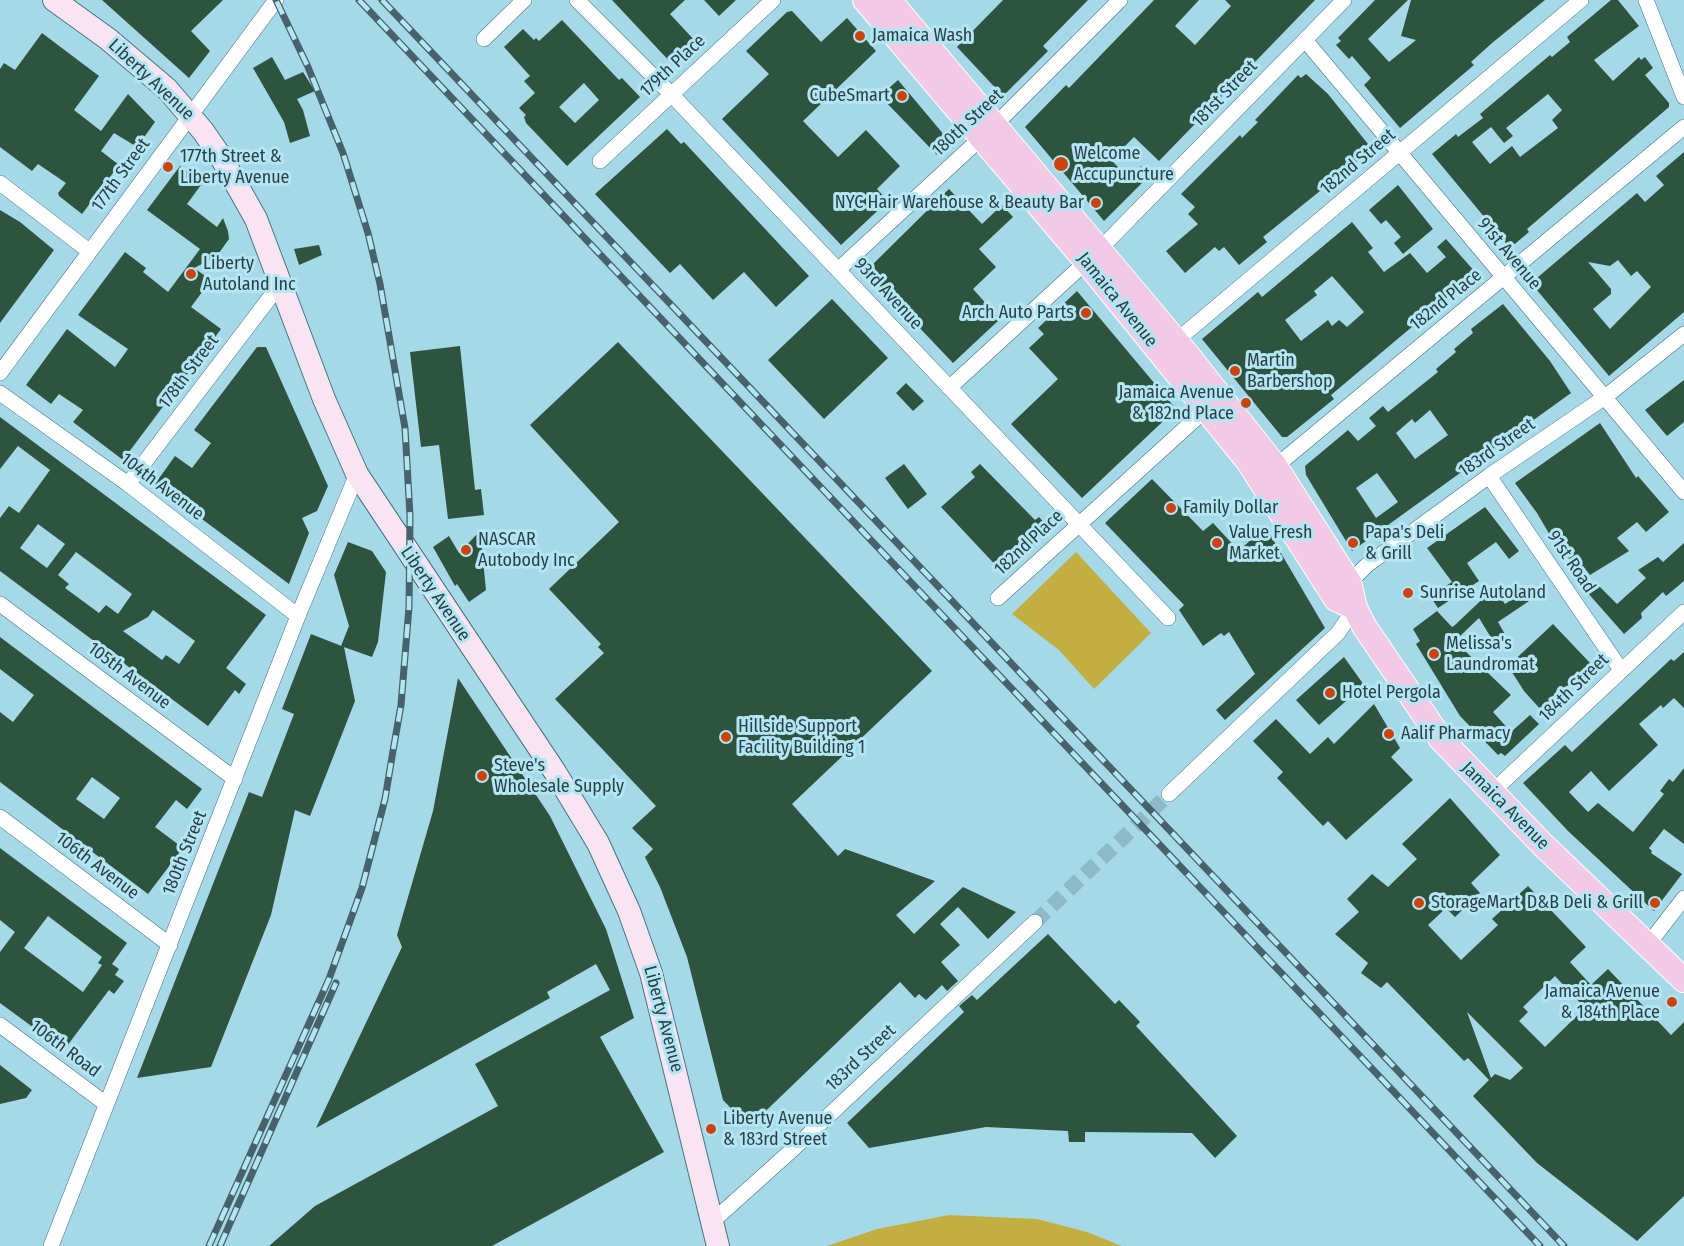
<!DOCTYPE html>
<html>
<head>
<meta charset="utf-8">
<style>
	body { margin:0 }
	canvas { display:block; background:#a6d9e8 }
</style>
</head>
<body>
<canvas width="1684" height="1246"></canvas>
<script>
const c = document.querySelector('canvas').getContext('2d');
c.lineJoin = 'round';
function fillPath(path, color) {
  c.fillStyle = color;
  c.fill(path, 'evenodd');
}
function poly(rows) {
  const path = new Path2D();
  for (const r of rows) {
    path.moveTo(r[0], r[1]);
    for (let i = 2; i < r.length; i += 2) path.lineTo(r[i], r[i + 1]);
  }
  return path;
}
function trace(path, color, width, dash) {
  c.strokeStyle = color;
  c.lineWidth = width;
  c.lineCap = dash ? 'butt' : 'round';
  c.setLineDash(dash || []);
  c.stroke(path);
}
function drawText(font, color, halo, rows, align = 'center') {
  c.font = font + ' "Fira Sans Condensed",sans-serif';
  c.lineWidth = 6;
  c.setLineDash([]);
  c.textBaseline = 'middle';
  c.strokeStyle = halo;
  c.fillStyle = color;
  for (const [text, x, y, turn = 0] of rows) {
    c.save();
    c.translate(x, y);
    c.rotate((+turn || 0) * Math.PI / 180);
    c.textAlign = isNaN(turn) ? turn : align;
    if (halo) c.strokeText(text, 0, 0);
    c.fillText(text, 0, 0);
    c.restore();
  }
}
const green = poly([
	[1076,552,1151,633,1094,689,1059,650,1012,614],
	[949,1215,1037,1219,1087,1232,1122,1246,827,1246,877,1229]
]);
const building = poly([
	[102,0,223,0,191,31,210,51,189,78],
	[612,0,685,0,670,14,697,43,673,65],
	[704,0,736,0,719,16],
	[1003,0,1088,0,1043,46,1048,51,1003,96,957,47],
	[1154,0,1199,0,1175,26,1195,45,1231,6,1225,0,1315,0,1159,161,1134,137,1111,160,1129,178,1141,166,1150,175,1104,221,1025,127,1066,85,1069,88],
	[1375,0,1408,0,1368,39,1389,62,1416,40,1401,36,1411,0,1545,0,1492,43,1471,62,1474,65,1400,128,1364,85,1371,78,1352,56,1349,59,1336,45,1341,41,1338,38],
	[1611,0,1618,0,1639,26,1594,60,1613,81,1639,57,1641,60,1645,57,1653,68,1645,75,1669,103,1669,107,1527,229,1529,232,1510,248,1432,154,1456,134,1458,137,1483,118,1480,114,1550,55,1552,57,1570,42,1567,37],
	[1548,94,1562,110,1552,120,1558,128,1520,157,1512,146,1490,164,1472,142,1491,127,1504,143,1513,136,1506,128],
	[792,11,821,42,847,18,876,51,803,121,838,157,866,130,900,166,877,189,888,201,841,245,722,119,769,74,746,51,787,12],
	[562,20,619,80,622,78,640,97,567,166,526,123,524,117,526,115,519,108,535,93,524,81,530,76,504,47,523,29,534,40,536,38,539,41],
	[584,83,599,100,575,123,559,107],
	[42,33,99,76,74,110,101,131,128,94,155,122,137,147,114,133,101,151,119,165,82,214,59,196,58,193,66,183,38,164,32,171,0,147,0,69,4,63,15,70],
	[272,57,285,80,303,72,315,91,297,99,303,110,310,136,290,143,284,122,253,68],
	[1306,74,1328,94,1372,149,1263,237,1267,242,1239,265,1224,247,1219,251,1215,247,1185,273,1166,251,1198,224,1188,214,1195,207,1181,194,1240,135,1242,138,1258,122,1255,120,1298,75,1301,78],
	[898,80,950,142,937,155,880,96],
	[667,129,681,144,684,142,809,276,776,307,744,272,713,300,680,264,670,273,595,194],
	[1684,152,1684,312,1609,376,1531,283,1637,193,1645,202,1664,185,1656,176],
	[1618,260,1631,276,1637,271,1651,287,1610,329,1593,309,1611,294,1611,289,1588,262,1610,266],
	[180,166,198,179,196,181,201,185,187,204,217,227,223,218,228,231,229,239,216,257,194,268,211,280,191,307,221,329,123,460,73,422,83,410,59,394,51,404,26,385,67,329,115,367,128,349,78,315,125,252,146,268,143,272,168,292,200,249,147,210],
	[1398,185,1433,229,1403,254,1394,243,1401,237,1386,220,1381,224,1369,210],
	[949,189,982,224,1002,205,1013,217,979,249,996,267,973,289,1000,319,953,363,874,280,877,277,869,268],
	[0,210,20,222,54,250,0,323],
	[1352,222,1373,248,1368,252,1384,272,1410,253,1427,273,1446,257,1437,247,1446,239,1476,273,1331,395,1334,399,1287,437,1282,437,1202,339,1258,292,1262,297],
	[1332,276,1364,312,1347,327,1339,320,1332,326,1328,320,1301,341,1285,320,1317,295,1314,291],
	[319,245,322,255,299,265,294,249],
	[1077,291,1176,409,1082,498,1011,424,1058,379,1029,348,1044,334,1038,328],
	[832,299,888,358,824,419,768,360],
	[1503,304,1550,361,1571,393,1352,551,1306,475,1305,466,1348,430,1358,441,1376,426,1369,418,1383,406,1388,412,1438,372,1436,369,1456,352,1454,349,1473,333,1471,329],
	[1430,410,1448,435,1415,459,1396,433,1412,419,1415,423],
	[1377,473,1398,502,1376,518,1356,488],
	[618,342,932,671,792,804,838,856,845,849,935,881,896,915,914,934,963,887,1016,912,988,939,958,907,940,924,960,945,941,962,958,981,947,991,942,985,926,1000,919,994,915,998,900,982,749,1127,723,1100,687,957,660,887,645,857,653,849,632,828,656,806,555,699,604,653,598,647,601,644,549,589,619,522,530,425],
	[460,346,475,490,481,489,484,515,448,519,439,445,421,447,410,352],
	[257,347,266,347,328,486,317,511,302,518,309,533,289,584,155,484,175,456,192,468,211,443,194,430],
	[1684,380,1684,422,1667,436,1645,410],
	[906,383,924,401,913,411,896,393],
	[0,417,266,615,226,668,246,684,239,694,235,690,208,726,0,571,0,518,9,506,19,513,50,470,18,446,0,469],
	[38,524,65,544,47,568,20,548],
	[76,552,132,594,118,614,106,605,99,613,65,588,69,584,58,575],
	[153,610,195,641,179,664,166,655,162,660,123,631,148,617],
	[1600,423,1636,478,1638,476,1669,512,1646,532,1637,522,1617,538,1629,551,1590,575,1583,566,1577,570,1557,540,1554,542,1537,513,1515,483],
	[904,464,927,494,908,509,885,478],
	[980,464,1035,520,1039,517,1049,528,1002,572,941,507,975,477,971,472],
	[1152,479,1203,531,1213,523,1239,551,1265,526,1325,628,1225,720,1216,710,1255,674,1229,632,1224,636,1221,633,1203,646,1179,610,1184,605,1105,523],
	[1485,507,1519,551,1509,559,1496,542,1467,563,1479,581,1438,608,1430,596,1452,582,1427,548],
	[480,531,486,590,469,602,457,584,455,586,433,547,449,536,459,553],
	[348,542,372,551,386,572,378,642,372,657,341,646,349,626,334,575],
	[1684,543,1684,581,1666,596,1663,592,1641,613,1642,618,1624,634,1587,592,1596,583,1617,604,1646,578,1638,570,1658,557,1663,562],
	[1532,586,1538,595,1498,622,1506,636,1495,644,1479,618,1459,637,1467,647,1464,650,1511,695,1493,712,1511,732,1530,715,1539,724,1505,756,1501,753,1498,755,1460,716,1416,644,1420,641,1413,629,1437,611,1452,627,1455,625,1494,588,1505,604],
	[1553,624,1590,663,1542,711,1524,691,1508,666],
	[311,634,344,647,355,701,310,816,295,810,271,915,211,1067,137,1078,249,792,262,797,294,714,282,709],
	[0,637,202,789,187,809,176,800,155,827,183,848,148,894,0,782,0,712,13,722,34,695,0,669],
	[92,777,120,798,104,819,76,799],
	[1684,652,1684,708,1674,698,1663,708,1661,705,1639,724,1658,745,1609,791,1591,771,1569,792,1588,812,1598,803,1633,832,1664,794,1660,791,1669,779,1673,782,1684,768,1684,844,1664,829,1649,848,1652,851,1651,853,1682,874,1654,911,1568,831,1523,783,1565,745,1572,752,1671,659,1674,661],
	[1344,657,1364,685,1319,725,1296,700],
	[458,678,550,816,606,929,634,1018,600,1037,664,1152,492,1246,269,1246,315,1206,498,1106,475,1064,610,990,596,964,547,992,550,998,316,1128,402,947,397,935,433,811],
	[1374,704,1400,748,1391,757,1413,780,1346,840,1328,821,1323,826,1277,778,1283,772,1253,741,1276,719,1310,754,1328,737,1334,744],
	[1450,798,1500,855,1471,883,1480,893,1455,917,1446,908,1428,925,1461,960,1498,925,1492,919,1528,886,1586,947,1570,962,1591,985,1608,969,1671,1035,1684,1022,1684,1196,1637,1241,1537,1163,1473,1096,1489,1080,1468,1058,1464,1061,1387,982,1381,988,1361,973,1368,963,1335,934,1359,912,1347,899,1372,874,1388,887,1417,859,1402,844],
	[1555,976,1585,1008,1545,1047,1519,1021,1528,1012,1523,1007],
	[1467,1012,1523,1068,1510,1080,1495,1074,1491,1078],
	[0,848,127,943,112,964,119,969,115,975,124,981,114,994,109,990,64,1050,0,1003,0,952,15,932,0,920],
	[48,916,102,957,98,963,102,965,83,992,24,948],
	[1048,934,1115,1004,1119,1000,1140,1022,1136,1026,1237,1136,1215,1158,1192,1133,1085,1132,1085,1142,1069,1142,1068,1131,986,1127,869,1148,847,1123,964,1012,959,1006,972,995,977,1000],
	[0,1065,32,1090,26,1098,0,1104]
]);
const minorTunnel = poly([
	[1035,922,1169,794]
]);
const minor = poly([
	[577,0,671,94,1168,618],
	[1646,0,1684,97],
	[484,39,524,0],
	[1305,40,1684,492],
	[600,161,773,0],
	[0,183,89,251],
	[838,270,995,125,1120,0],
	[1170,346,1581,0],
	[0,373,276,0],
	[949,388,1099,250,1344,0],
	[0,393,128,484,298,616],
	[1269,472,1684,127],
	[1489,476,1621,670],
	[128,484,281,283],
	[1345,587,1367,565,1489,476,1605,397,1684,334],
	[998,598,1212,404],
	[0,604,235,779],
	[1491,793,1684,612],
	[1169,794,1338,633,1355,608],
	[0,817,170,945],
	[1647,946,1684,898],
	[0,1025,106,1104],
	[713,1221,792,1150,1035,922],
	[51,1246,298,616,357,474]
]);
const secondary = poly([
	[54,0,108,39,167,89,203,131,221,157,256,219,324,399,357,474,555,772,598,843,629,911,651,973,718,1246]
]);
const primary = poly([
	[865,0,1086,261,1248,461,1336,599,1355,608],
	[889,0,1186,353,1275,466,1349,582,1355,608,1364,626,1440,738,1542,844,1684,980]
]);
const rail = poly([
	[359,0,1540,1246],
	[382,0,1564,1246],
	[209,1246,329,979,362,888,385,799,393,751,401,705,409,607,410,516,405,428,380,284,368,233,343,153,308,67,276,0],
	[220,1246,336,983]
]);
const markers = [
	[860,36,6,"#cb440f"],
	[902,96,6,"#cb440f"],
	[1061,164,8,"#cb440f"],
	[168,167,6,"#cb440f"],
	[1096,203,6,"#cb440f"],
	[191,274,6,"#cb440f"],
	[1086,313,6,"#cb440f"],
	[1235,371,6,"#cb440f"],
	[1246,403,6,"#cb440f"],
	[1171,508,6,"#cb440f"],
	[1217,543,6,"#cb440f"],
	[1353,543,6,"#cb440f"],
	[466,550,6,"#cb440f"],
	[1408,593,6,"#cb440f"],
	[1434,654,6,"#cb440f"],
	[1330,693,6,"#cb440f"],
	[1389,734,6,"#cb440f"],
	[726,737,6,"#cb440f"],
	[482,776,6,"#cb440f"],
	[1419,903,6,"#cb440f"],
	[1655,903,6,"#cb440f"],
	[1672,1002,6,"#cb440f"],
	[711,1129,6,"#cb440f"]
];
const poiNames = [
	["Jamaica Wash",872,36],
	["CubeSmart",890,96,"right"],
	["Welcome",1074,154],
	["Accupuncture",1074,175],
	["177th Street &",180,157],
	["Liberty Avenue",180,178],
	["NYC Hair Warehouse & Beauty Bar",1084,203,"right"],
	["Liberty",203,264],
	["Autoland Inc",203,285],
	["Arch Auto Parts",1074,313,"right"],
	["Martin",1247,361],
	["Barbershop",1247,382],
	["Jamaica Avenue",1234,393,"right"],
	["& 182nd Place",1234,414,"right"],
	["Family Dollar",1183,508],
	["Value Fresh",1229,533],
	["Market",1229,554],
	["Papa's Deli",1365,533],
	["& Grill",1365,554],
	["NASCAR",478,540],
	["Autobody Inc",478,561],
	["Sunrise Autoland",1420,593],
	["Melissa's",1446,644],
	["Laundromat",1446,665],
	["Hotel Pergola",1342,693],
	["Hillside Support",738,727],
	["Facility Building 1",738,748],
	["Aalif Pharmacy",1401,734],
	["Steve's",494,766],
	["Wholesale Supply",494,787],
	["StorageMart",1431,903],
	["D&B Deli & Grill",1643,903,"right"],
	["Jamaica Avenue",1660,992,"right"],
	["& 184th Place",1660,1013,"right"],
	["Liberty Avenue",723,1119],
	["& 183rd Street",723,1140]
];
const streetNames = [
	["179th Place",673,66,-43],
	["Liberty Avenue",151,80,43],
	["181st Street",1225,94,-46],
	["180th Street",968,123,-43],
	["182nd Street",1358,162,-40],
	["177th Street",121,175,-54],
	["91st Avenue",1509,254,50],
	["93rd Avenue",888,294,47],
	["Jamaica Avenue",1117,300,51],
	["182nd Place",1446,300,-39],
	["178th Street",189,372,-53],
	["183rd Street",1497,448,-35],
	["104th Avenue",162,487,37],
	["182nd Place",1029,543,-43],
	["91st Road",1571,562,56],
	["Liberty Avenue",435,594,56],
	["105th Avenue",129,676,37],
	["184th Street",1574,688,-44],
	["Jamaica Avenue",1505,806,45],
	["180th Street",185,853,-68],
	["106th Avenue",97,866,37],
	["Liberty Avenue",663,1019,75],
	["106th Road",65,1049,37],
	["183rd Street",861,1058,-43]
];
fillPath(green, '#c3ae41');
fillPath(building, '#2e543f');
trace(minorTunnel, '#8ebac8', 15, [15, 8]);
trace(minor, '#447482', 16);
trace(secondary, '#447482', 24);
trace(primary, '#fff', 26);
trace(minor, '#fff', 15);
trace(secondary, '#f9e4f2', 22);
trace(primary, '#f2cae6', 24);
trace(rail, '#47626a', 7);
trace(rail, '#b3e6f5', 4.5, [14]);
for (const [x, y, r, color] of markers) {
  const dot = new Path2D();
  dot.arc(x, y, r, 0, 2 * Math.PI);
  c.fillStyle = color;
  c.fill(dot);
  trace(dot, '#b3e6f5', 2);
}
drawText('18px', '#2c4046', '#b3e6f5', poiNames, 'left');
drawText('18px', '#2c4046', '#b3e6f5', streetNames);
</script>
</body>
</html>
